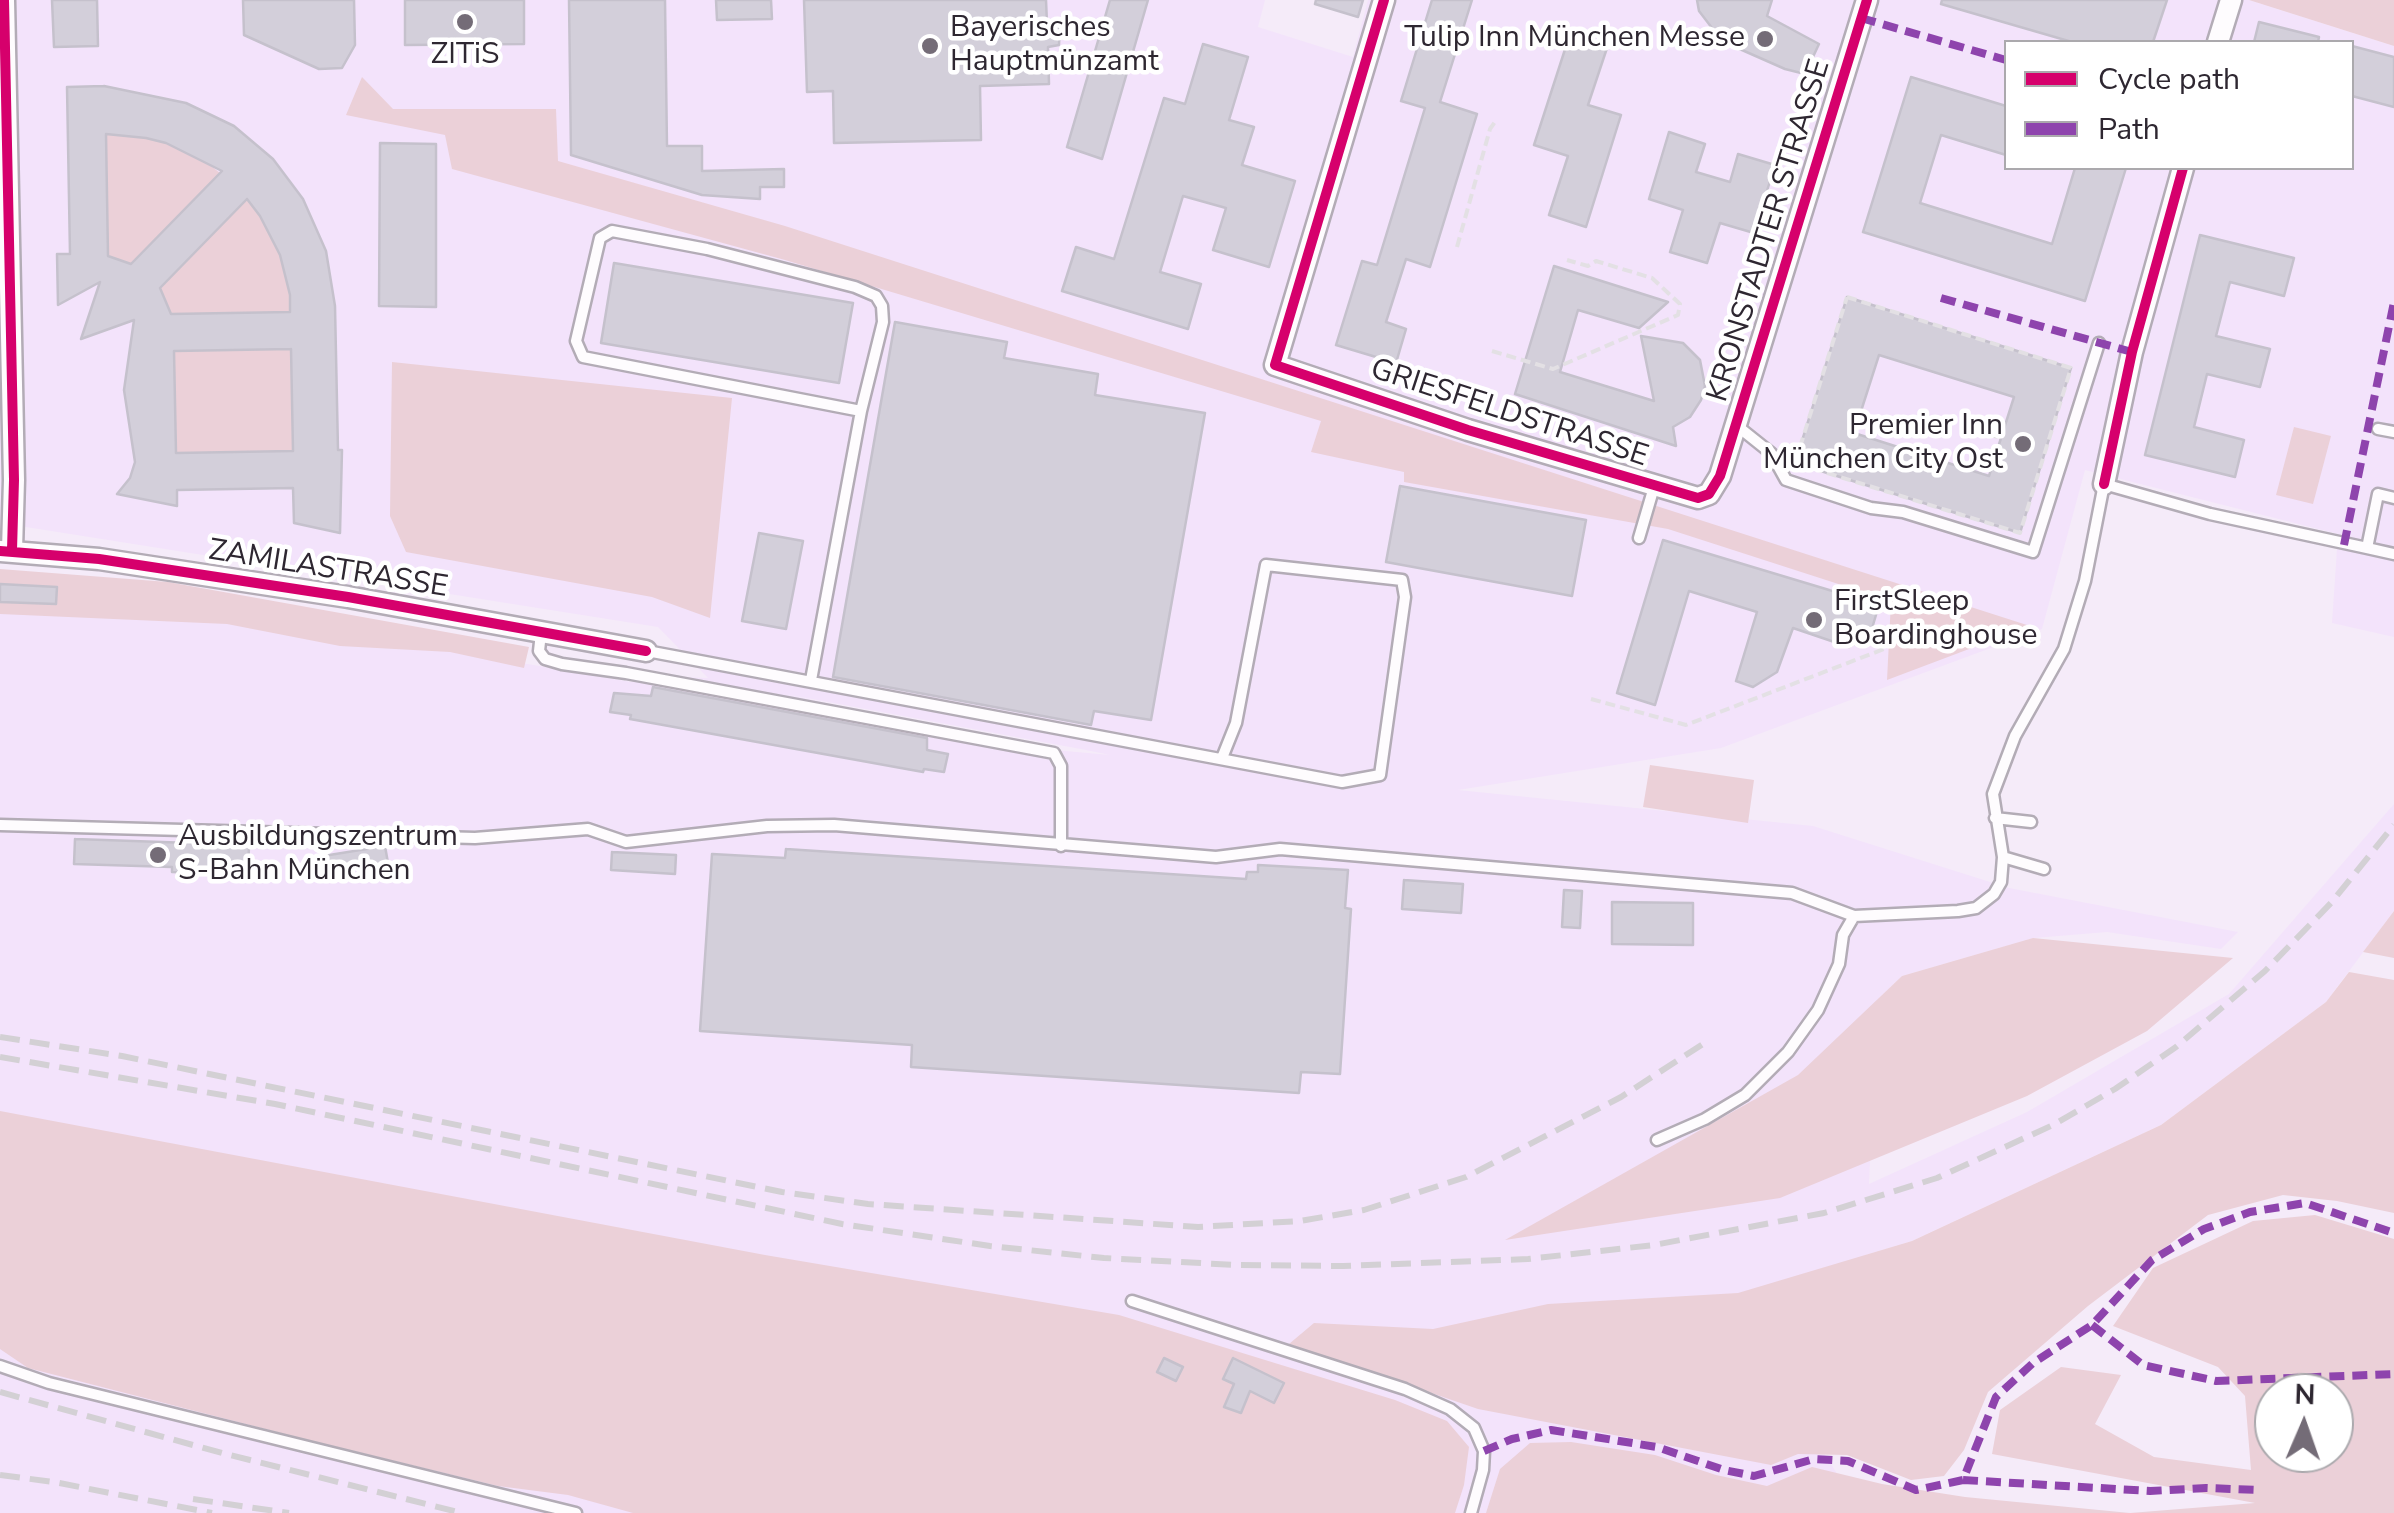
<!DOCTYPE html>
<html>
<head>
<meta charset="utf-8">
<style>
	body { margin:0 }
	#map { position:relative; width:2394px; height:1513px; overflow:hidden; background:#f5ebf9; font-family:"Nunito Sans",sans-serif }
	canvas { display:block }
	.legend { position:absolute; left:2004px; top:40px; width:350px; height:130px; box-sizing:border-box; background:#fff; border:2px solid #aba9ad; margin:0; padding:12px 18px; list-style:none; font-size:30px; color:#2e2731 }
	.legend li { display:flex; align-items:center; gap:20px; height:50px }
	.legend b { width:50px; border:2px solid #aba9ad }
	.north { position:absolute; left:2254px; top:1373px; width:100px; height:100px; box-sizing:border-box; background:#fff; border:2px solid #aba9ad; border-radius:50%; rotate:2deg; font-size:28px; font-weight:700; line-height:40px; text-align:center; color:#2e2731 }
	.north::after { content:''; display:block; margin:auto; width:35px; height:45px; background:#746c77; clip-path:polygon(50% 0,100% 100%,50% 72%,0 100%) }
</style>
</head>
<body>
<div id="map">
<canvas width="2394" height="1513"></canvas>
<ul class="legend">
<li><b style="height:12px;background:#d6006c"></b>Cycle path</li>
<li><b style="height:12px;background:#8e44ad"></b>Path</li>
</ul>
<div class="north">N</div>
</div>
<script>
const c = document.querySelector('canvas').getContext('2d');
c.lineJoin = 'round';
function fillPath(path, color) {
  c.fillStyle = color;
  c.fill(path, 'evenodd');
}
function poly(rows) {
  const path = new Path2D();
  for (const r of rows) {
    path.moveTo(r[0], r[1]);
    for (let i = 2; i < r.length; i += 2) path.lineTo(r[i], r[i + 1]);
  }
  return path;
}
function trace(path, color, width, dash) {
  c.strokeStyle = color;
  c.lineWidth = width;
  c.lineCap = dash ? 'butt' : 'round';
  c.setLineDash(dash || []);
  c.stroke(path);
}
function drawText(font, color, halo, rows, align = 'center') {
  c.font = font + ' "Nunito Sans",sans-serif';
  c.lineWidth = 9;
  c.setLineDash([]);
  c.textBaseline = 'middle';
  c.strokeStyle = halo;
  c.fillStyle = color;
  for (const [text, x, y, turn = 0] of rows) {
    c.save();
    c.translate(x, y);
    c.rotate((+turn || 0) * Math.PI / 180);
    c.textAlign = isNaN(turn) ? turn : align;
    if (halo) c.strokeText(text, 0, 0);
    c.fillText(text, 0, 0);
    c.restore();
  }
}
const built = poly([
	[0,0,1265,0,1258,27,1353,57,1368,0,2249,0,2394,46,2394,637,2332,623,2338,534,2085,470,2042,629,1721,748,1458,790,1813,826,2009,888,2238,932,2221,949,2107,932,2034,938,1902,976,1877,1000,1869,1184,2027,1112,2229,994,2394,804,2394,911,2326,1002,2161,1125,1912,1241,1866,1255,1865,1273,1734,1310,1848,1491,2054,1513,0,1513,0,601,229,612,631,682,632,676,708,678,658,627,26,527,0,529],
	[2006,42,2352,42,2352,168,2006,168],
	[780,693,1086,750,1110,755,988,744,930,725]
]);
const green = poly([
	[2249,0,2394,0,2394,46],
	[362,77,393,109,556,109,558,161,785,226,2030,626,1887,680,1891,601,1668,529,1404,482,1404,472,1311,452,1321,421,785,260,452,169,445,135,346,115],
	[106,134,146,138,166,143,206,162,220,173,131,264,107,256],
	[247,199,260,216,280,255,290,295,290,312,170,314,159,289],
	[291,349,293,451,176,453,174,351],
	[392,362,732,398,710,618,652,597,406,552,390,516],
	[2294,427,2331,436,2313,504,2276,495],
	[0,569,168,582,529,647,524,668,450,652,340,646,227,624,0,614],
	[1650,765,1754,780,1748,823,1643,807],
	[2394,911,2394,958,2363,952],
	[2033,938,2233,958,2147,1031,2027,1096,1780,1198,1505,1240,1798,1075,1902,976],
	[2349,972,2394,980,2394,1213,2337,1201,2283,1195,2208,1215,2088,1306,1988,1392,1964,1450,1944,1476,1911,1480,1847,1455,1798,1454,1771,1465,1478,1409,1289,1344,1314,1323,1433,1329,1548,1304,1738,1293,1912,1241,2161,1125,2326,1002],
	[0,1111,765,1255,1119,1315,1395,1400,1447,1421,1469,1447,1464,1485,1455,1513,633,1513,568,1495,498,1486,308,1440,28,1368,0,1349],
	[2315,1215,2394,1239,2394,1513,1486,1513,1500,1469,1530,1443,1571,1442,1655,1455,1716,1475,1767,1486,1812,1467,1882,1484,1965,1497,2130,1513,2255,1503,1992,1454,2000,1410,2061,1367,2121,1375,2095,1424,2154,1457,2251,1470,2245,1396,2218,1367,2113,1326,2153,1268,2253,1221],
	[2274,1393,2334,1393,2334,1453,2274,1453]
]);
const building = poly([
	[52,0,97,0,98,46,54,47,52,0],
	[243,0,354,0,355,45,342,68,319,69,244,35,243,0],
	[405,0,524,0,524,44,405,45,405,0],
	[569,0,665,0,667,146,702,146,702,171,784,169,784,187,760,187,760,199,702,195,571,155,569,0],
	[716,0,771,0,772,19,717,20,716,0],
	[804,0,1046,0,1047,23,1060,23,1059,45,1048,47,1049,84,980,86,981,140,834,143,833,91,807,92,804,0],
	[1110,0,1148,0,1102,159,1067,147,1110,0],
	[1316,0,1363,0,1358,17,1315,4,1316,0],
	[1432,0,1472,0,1440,102,1477,114,1430,267,1406,259,1386,322,1406,329,1396,363,1336,345,1362,261,1377,265,1425,108,1401,101,1432,0],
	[1697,0,1772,0,1767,16,1819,44,1805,74,1785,69,1708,35,1712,28,1699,11,1697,0],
	[1942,0,2167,0,2153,42,2072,42,1941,4,1942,0],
	[2259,22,2319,37,2318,42,2254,42,2259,22],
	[1570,34,1608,45,1588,105,1621,115,1586,227,1549,215,1568,156,1534,145,1570,34],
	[1203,44,1248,57,1229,120,1254,127,1242,165,1295,181,1269,267,1213,250,1226,208,1183,196,1160,272,1201,284,1188,329,1062,291,1076,247,1114,259,1164,98,1185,104,1203,44],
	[2352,46,2394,57,2394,107,2352,96,2352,46],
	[1911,77,2006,106,2006,155,1941,135,1920,203,2052,244,2075,168,2126,168,2085,301,1863,232,1911,77],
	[104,86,186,103,234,126,273,159,303,199,326,251,335,306,338,450,342,450,340,533,294,523,293,488,177,490,177,506,117,494,130,478,135,462,124,390,134,320,81,339,100,282,58,305,57,254,70,254,67,87,104,86],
	[106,134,146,138,166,143,222,171,131,264,108,256,106,134],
	[247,199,260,216,280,255,290,295,290,312,171,314,160,288,247,199],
	[291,349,293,451,176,453,174,351,291,349],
	[1669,132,1705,144,1696,172,1730,182,1738,154,1775,165,1754,233,1720,223,1707,263,1670,252,1683,210,1649,199,1669,132],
	[380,143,436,144,436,307,379,306,380,143],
	[2200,235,2294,258,2284,296,2230,282,2216,336,2270,349,2260,387,2207,374,2194,427,2244,440,2235,477,2145,455,2200,235],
	[614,263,853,303,839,383,601,343,614,263],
	[1554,266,1668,302,1639,328,1578,310,1560,372,1654,401,1641,336,1683,343,1700,360,1705,386,1701,400,1690,417,1673,427,1676,446,1515,394,1554,266],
	[1847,297,2071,368,2020,533,1795,463,1847,297],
	[1879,355,2014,397,1989,476,1854,433,1879,355],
	[895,322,1007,342,1004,358,1098,374,1095,395,1205,413,1151,720,1094,711,1091,725,833,677,895,322],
	[1400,486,1586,520,1572,596,1386,562,1400,486],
	[759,533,803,541,786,629,742,621,759,533],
	[1663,540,1879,605,1870,635,1849,647,1793,628,1777,672,1753,687,1736,681,1757,612,1689,591,1655,705,1617,693,1663,540],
	[0,584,57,587,56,604,0,602,0,584],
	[653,687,927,738,927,750,948,754,944,772,924,769,923,772,630,719,631,715,610,712,614,693,651,696,653,687],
	[75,839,249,845,248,875,172,872,172,867,74,864,75,839],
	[385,846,388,863,296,878,317,857,385,846],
	[786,849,1246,879,1247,872,1258,872,1258,865,1348,870,1345,908,1351,909,1340,1074,1301,1072,1299,1093,911,1067,912,1045,700,1031,712,854,785,858,786,849],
	[612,852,676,855,675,874,611,870,612,852],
	[1404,880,1463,884,1461,913,1402,909,1404,880],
	[1564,890,1582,891,1580,928,1562,927,1564,890],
	[1612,902,1693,903,1693,945,1612,944,1612,902],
	[1164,1358,1183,1367,1176,1381,1157,1372,1164,1358],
	[1233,1358,1284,1383,1274,1403,1250,1391,1241,1413,1224,1407,1234,1384,1223,1379,1233,1358]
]);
const path = poly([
	[1457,247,1490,129,1497,119],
	[1847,297,2071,368,2020,533,1795,463,1847,297],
	[1492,351,1553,369,1678,315,1680,304,1652,278,1596,261,1588,266,1567,260],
	[1974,430,2001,438],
	[1591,699,1686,725,1884,649,1876,633]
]);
const service = poly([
	[1736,425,1771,453,1786,480,1871,508,1903,512,2033,552,2099,343],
	[2378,429,2394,432],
	[1639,538,1654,487],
	[2367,548,2394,554],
	[541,633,539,651,545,659,562,664,626,673,1054,753,1061,766,1061,846],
	[647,651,1342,782,1380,775,1405,597,1402,580,1266,565,1236,723,1222,758],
	[811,680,861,411,583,357,576,341,600,238,612,231,707,249,855,287,876,296,882,306,883,322,861,411],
	[1995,818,2031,822],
	[0,825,475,838,588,829,626,842,767,826,834,825,1216,857,1280,849,1792,893,1854,916,1958,911,1976,908,1994,894,2001,882,2003,857,1993,794,2015,736,2064,649,2085,581,2104,484,2210,514,2367,548,2378,494,2394,498],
	[2003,857,2044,869],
	[1657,1140,1705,1119,1745,1095,1788,1052,1818,1010,1839,964,1843,935,1854,916],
	[1132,1301,1405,1389,1450,1409,1474,1428,1484,1451,1483,1470,1471,1513],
	[0,1366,49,1383,576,1513]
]);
const minor = poly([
	[4,0,14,480,12,550],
	[1384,0,1275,365,1468,430,1698,498,1709,494,1720,476,1867,0],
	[2218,42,2231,0],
	[2104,484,2132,352,2183,168],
	[0,551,99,559,348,597,646,651]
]);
const rail = poly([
	[0,1037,122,1056,782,1192,868,1204,1198,1227,1300,1221,1364,1210,1466,1177,1621,1097,1706,1042],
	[0,1057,275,1104,842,1224,990,1246,1104,1258,1237,1265,1343,1266,1528,1259,1654,1245,1824,1213,1937,1178,2053,1125,2115,1089,2176,1047,2265,971,2331,903,2394,825],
	[0,1392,222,1453,462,1513],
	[0,1475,54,1482,212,1513],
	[193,1499,289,1513]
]);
const quiet = poly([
	[1861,18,2006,60],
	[1941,298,2132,352],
	[2344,545,2394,302],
	[2092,1325,2143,1365,2216,1381,2394,1374],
	[1484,1451,1512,1439,1551,1430,1657,1447,1724,1470,1754,1476,1814,1459,1848,1461,1916,1490,1963,1480,1996,1397,2033,1363,2092,1325,2152,1260,2204,1229,2250,1212,2305,1203,2394,1233],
	[1963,1480,2150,1491,2206,1488,2260,1490]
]);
const cycleway = poly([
	[4,0,14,480,12,550],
	[1384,0,1275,365,1468,430,1698,498,1709,494,1720,476,1867,0],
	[2104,484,2132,352,2183,168],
	[0,551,99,559,348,597,646,651]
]);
const markers = [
	[465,22,10,"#746c77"],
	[1765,39,10,"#746c77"],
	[930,46,10,"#746c77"],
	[2023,444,10,"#746c77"],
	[1814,620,10,"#746c77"],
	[158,855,10,"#746c77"]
];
const poiNames = [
	["Bayerisches",950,29],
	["Hauptmünzamt",950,63],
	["Tulip Inn München Messe",1745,39,"right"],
	["ZITiS",465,56,"center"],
	["Premier Inn",2003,427,"right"],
	["München City Ost",2003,461,"right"],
	["FirstSleep",1834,603],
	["Boardinghouse",1834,637],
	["Ausbildungszentrum",178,838],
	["S-Bahn München",178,872]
];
const streetNames = [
	["KRONSTADTER STRASSE",1770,231,-73],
	["GRIESFELDSTRASSE",1509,414,18],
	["ZAMILASTRASSE",328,570,9]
];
fillPath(built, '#f3e3fb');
fillPath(green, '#ebd0d8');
fillPath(building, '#d3cfda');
trace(building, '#c5c1cc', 2.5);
trace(service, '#b3acb6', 15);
trace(minor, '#b3acb6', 25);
trace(path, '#e3e0e4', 4, [10, 5]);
trace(service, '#fefcfe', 10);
trace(minor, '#fefcfe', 20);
trace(rail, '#d3d0d4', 6, [20, 10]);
trace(quiet, '#8e44ad', 8, [15, 8]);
trace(cycleway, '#d6006c', 10);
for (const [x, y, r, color] of markers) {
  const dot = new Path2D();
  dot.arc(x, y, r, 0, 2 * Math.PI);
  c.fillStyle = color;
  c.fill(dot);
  trace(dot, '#fff', 4);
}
drawText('30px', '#2e2731', '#fff', poiNames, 'left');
drawText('30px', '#2e2731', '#fff', streetNames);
</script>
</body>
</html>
